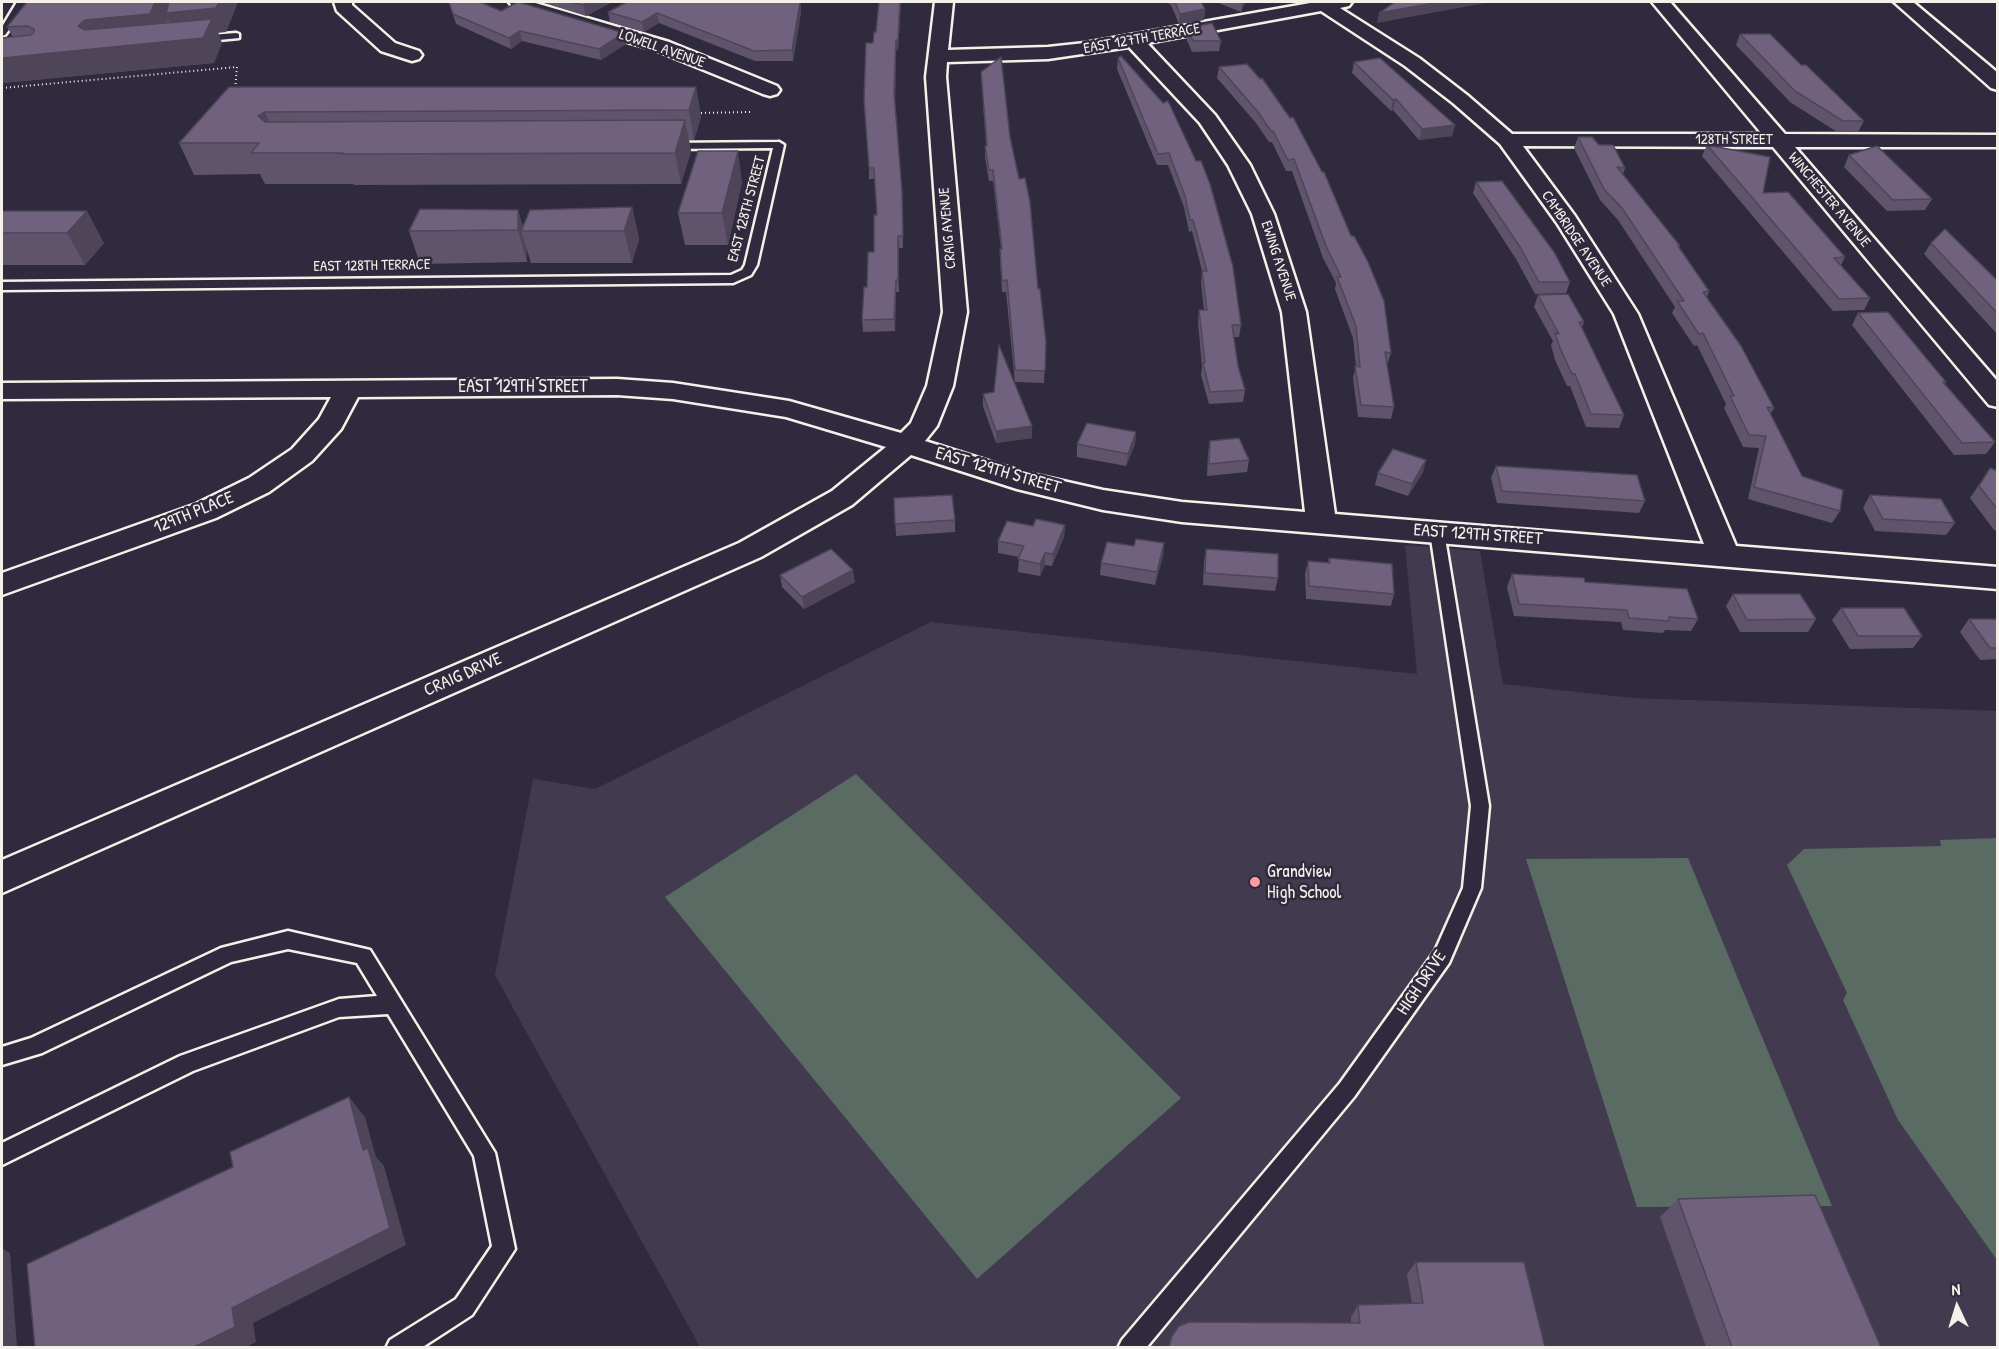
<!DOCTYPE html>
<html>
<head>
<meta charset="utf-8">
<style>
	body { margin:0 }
	#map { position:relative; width:1999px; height:1349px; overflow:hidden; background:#2f2a3d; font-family:"Patrick Hand",sans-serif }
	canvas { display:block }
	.frame { position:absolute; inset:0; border:3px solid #f4f1e8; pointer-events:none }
	.north { position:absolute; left:1927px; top:1277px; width:60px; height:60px; -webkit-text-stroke:4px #2f2a3d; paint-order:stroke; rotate:356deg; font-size:16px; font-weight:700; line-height:24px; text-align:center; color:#f4f1e8 }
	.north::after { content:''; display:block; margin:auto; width:21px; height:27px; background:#f4f1e8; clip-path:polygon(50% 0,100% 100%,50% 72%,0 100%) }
</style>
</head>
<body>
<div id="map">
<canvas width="1999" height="1349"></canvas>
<div class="frame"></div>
<div class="north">N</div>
</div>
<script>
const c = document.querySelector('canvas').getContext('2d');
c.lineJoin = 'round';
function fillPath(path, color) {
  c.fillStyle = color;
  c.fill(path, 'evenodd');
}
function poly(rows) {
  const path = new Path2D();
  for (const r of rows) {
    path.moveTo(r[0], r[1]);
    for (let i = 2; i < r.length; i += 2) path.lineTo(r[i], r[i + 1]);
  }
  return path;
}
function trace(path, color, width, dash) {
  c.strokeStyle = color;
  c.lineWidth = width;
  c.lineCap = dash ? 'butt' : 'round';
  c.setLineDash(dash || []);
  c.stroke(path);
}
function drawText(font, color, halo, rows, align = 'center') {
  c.font = font + ' "Patrick Hand",sans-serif';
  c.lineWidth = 5;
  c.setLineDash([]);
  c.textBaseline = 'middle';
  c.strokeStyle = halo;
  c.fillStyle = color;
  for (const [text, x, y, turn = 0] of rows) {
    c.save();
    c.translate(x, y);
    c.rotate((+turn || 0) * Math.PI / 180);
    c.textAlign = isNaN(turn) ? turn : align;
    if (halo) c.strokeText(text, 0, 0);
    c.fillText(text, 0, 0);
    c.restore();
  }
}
const built = poly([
	[1405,545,1480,551,1503,684,1633,698,1997,711,1997,1347,700,1347,495,975,533,779,595,789,931,622,1417,674]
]);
const green = poly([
	[856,774,1181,1098,977,1279,665,897],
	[1997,838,1998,838,1997,1260,1898,1120,1843,1000,1847,993,1787,865,1804,849,1941,846,1940,840],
	[1688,858,1832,1206,1637,1207,1526,859]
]);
const path = poly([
	[2,88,237,67,235,91],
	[697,113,751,112]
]);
const lane = poly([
	[17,2,27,2,24,10,5,35,2,36,2,27,17,2],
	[236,33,239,34,239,38,198,42,193,39,198,36,236,33],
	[779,142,784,145,757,265,751,275,733,283,2,290,2,282,731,275,742,270,745,265,773,148,669,149,664,146,669,143,779,142],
	[1437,527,1444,532,1489,806,1481,888,1449,963,1354,1097,1146,1348,1118,1348,1122,1340,1340,1083,1435,951,1463,888,1471,806,1430,532,1437,527],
	[288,931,370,950,495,1153,515,1249,472,1315,421,1348,386,1348,390,1340,456,1299,492,1246,474,1156,388,1014,339,1017,193,1071,2,1165,2,1143,180,1056,339,999,377,996,357,963,288,949,231,962,42,1053,2,1065,2,1047,31,1038,221,948,288,931]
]);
const street = poly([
	[334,2,352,2,352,5,395,43,419,51,422,55,419,59,412,61,381,51,337,11,334,2],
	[509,2,532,2,669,42,777,86,780,90,777,94,770,96,763,94,655,50,526,12,512,6,509,2],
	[935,2,953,2,948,50,1048,47,1085,43,1316,2,1352,2,1349,6,1340,8,1419,58,1467,95,1512,134,1762,134,1652,2,1670,2,1785,134,1998,135,1998,147,1795,147,1998,382,1998,407,1989,405,1773,147,1523,146,1575,216,1638,314,1736,546,1998,567,1998,589,1182,522,1103,510,1017,489,911,455,852,505,761,557,2,893,2,860,739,543,832,491,886,447,786,417,673,399,617,395,358,397,341,429,312,461,269,492,216,518,2,595,2,573,196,504,249,478,292,449,319,419,331,397,2,399,2,383,617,379,673,383,789,401,901,433,911,423,927,386,943,312,926,77,935,2],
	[1321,11,1405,66,1453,103,1500,144,1557,223,1614,314,1704,544,1335,514,1306,312,1274,214,1250,165,1215,115,1147,43,1321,11],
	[1129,47,1200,123,1228,165,1252,214,1282,312,1305,512,1182,502,1103,490,1023,472,925,441,937,426,953,386,967,312,946,77,947,62,1048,59,1129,47],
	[1894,2,1913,2,1998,73,1998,90,1991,88,1894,2]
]);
const wall = poly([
	[27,2,238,2,226,32,218,33,222,43,214,63,2,83,2,38,13,37,7,27],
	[449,2,624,33,626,44,601,60,522,41,511,49,456,24],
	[541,2,612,2,586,16],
	[770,2,800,2,801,12,793,61,755,61,659,23,644,32,610,22,608,12],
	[879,2,901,2,898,50,896,50,895,101,902,202,903,248,899,248,899,292,896,292,895,331,863,332,862,320,874,252,877,215,874,179,869,179,869,168,873,43,876,32],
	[1166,2,1201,2,1205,9,1204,20,1179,24,1171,5],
	[1216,2,1245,2,1244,5,1241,12],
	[1187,28,1221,41,1219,51,1192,52,1186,38],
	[1740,34,1801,65,1864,121,1858,132,1837,132,1790,102,1736,45],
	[1118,58,1163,103,1241,325,1239,337,1234,337,1238,366,1245,390,1243,402,1209,404,1201,375,1202,367,1198,322,1199,310,1204,310,1201,283,1202,271,1192,231,1189,232,1184,207,1168,165,1157,165,1117,69],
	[1354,62,1455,125,1452,136,1419,140,1393,110,1391,111,1352,73],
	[1247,64,1391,353,1387,365,1394,407,1391,419,1358,417,1353,378,1356,366,1353,338,1335,289,1336,283,1323,258,1292,171,1286,171,1272,142,1269,142,1256,123,1217,78,1219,67],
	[981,72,1010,137,1038,289,1046,343,1044,383,1015,382,1006,292,1002,292,1000,260,1000,249,1001,249,993,181,989,181,985,157,985,146,986,146],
	[229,87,696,87,701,117,694,140,689,140,691,151,681,184,354,185,353,184,265,184,260,174,194,175,179,143],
	[1578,137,1599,145,1625,168,1623,174,1680,246,1679,249,1709,291,1707,297,1774,408,1770,415,1802,476,1840,511,1832,523,1748,499,1759,448,1743,447,1724,408,1726,404,1697,345,1694,346,1672,313,1675,307,1618,220,1600,200,1574,148],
	[1707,145,1763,193,1845,257,1841,265,1870,298,1864,310,1833,311,1702,156],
	[1849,155,1932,199,1925,210,1887,211,1844,167],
	[742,182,728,245,685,245,678,213],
	[1476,182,1570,282,1566,293,1535,294,1516,259,1473,193],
	[632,207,639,239,632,263,531,263,527,250,527,262,420,264,409,231,518,210,523,228],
	[2,211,104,243,85,265,2,265],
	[1931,243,1998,281,1998,335,1924,254],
	[1538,295,1584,322,1582,327,1624,415,1619,428,1586,427,1570,386,1567,386,1555,360,1551,345,1553,341,1534,307],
	[1858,313,1946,382,1945,384,1995,442,1986,454,1954,455,1852,325],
	[983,394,1032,438,996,443,983,406],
	[1136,432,1135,444,1126,466,1077,457,1077,444],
	[1210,441,1249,460,1247,472,1207,476,1208,453],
	[1426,460,1423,472,1408,496,1375,485,1378,473],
	[1496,466,1645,501,1639,513,1497,503,1491,478],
	[1990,468,1998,471,1998,531,1994,530,1970,498],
	[1870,495,1955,523,1946,535,1875,531,1863,508],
	[894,498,955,520,955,532,896,536],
	[1065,525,1064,537,1052,566,1045,565,1040,576,1018,572,1019,557,998,553,998,541,1033,526],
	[1164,543,1163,556,1155,585,1100,575,1101,563,1134,546],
	[1206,549,1278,578,1275,591,1203,585,1204,561],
	[1329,558,1394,594,1391,606,1306,599,1305,574,1308,561,1328,563],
	[1512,574,1585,582,1698,619,1691,631,1665,630,1663,633,1623,630,1621,622,1514,616,1507,587],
	[780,575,855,582,804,609,782,587],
	[1733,594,1816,619,1808,632,1740,632,1726,606],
	[1841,608,1922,636,1913,648,1850,649,1832,620],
	[1969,619,1998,619,1998,659,1980,660,1960,632],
	[1678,1199,1881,1347,1706,1347,1660,1217],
	[1416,1262,1545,1347,1168,1347,1172,1336,1351,1323,1351,1317,1358,1305,1412,1304,1407,1274]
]);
const shadedWall = poly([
	[155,2,238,2,226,32,218,32,222,43,214,63,2,83,2,58,78,26,85,20],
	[168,19,176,36,161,38],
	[591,2,612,2,586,16,583,5],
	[800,2,801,12,793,61,792,50],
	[900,2,901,2,898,50,896,50,895,103,894,92,896,40],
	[1242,2,1245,2,1244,5,1241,12],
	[1439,2,1491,2,1377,23,1379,13],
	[1205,9,1204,20,1179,24,1180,14],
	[657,13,659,23,644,32,642,22],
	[520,31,522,41,511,49,509,38],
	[624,33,626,44,601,60,599,49],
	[696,87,701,117,694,140,689,110],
	[1396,99,1393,110,1391,111,1393,100],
	[265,112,278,143,258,116],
	[685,120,691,151,681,184,675,153],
	[1455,125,1452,136,1419,140,1422,129],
	[738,151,742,182,728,245,722,213],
	[632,207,639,239,632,263,624,231],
	[518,210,524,231,521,231,527,250,527,262,518,230],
	[87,211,104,243,85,265,67,233],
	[898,236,899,248,899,292,898,280],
	[896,280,896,292,895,331,894,319],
	[1032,426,1032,438,996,443,996,431],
	[1136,432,1135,444,1126,466,1128,454],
	[1426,460,1423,472,1408,496,1412,484],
	[1065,525,1064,537,1052,566,1053,554],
	[1164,543,1163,556,1155,585,1157,572],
	[1045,553,1045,565,1040,576,1040,564],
	[853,570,855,582,804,609,802,597],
	[349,1097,365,1117,376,1157,384,1166,406,1245,253,1323,256,1342,246,1347,194,1347,232,1308,363,1150],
	[2,1248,10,1253,17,1347,2,1347]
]);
const building = poly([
	[27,2,155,2,150,14,85,20,78,26,85,30,212,19,203,38,2,58,2,38,31,35,34,32,34,29,27,26,7,27,27,2],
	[169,2,219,2,216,8,166,13,169,2],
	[449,2,480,2,501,11,518,2,624,33,599,49,520,31,509,38,453,14,449,2],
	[571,2,591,2,583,5,571,2],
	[627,2,800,2,792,50,754,51,657,13,642,22,608,12,627,2],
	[879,2,900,2,898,40,896,40,894,92,902,191,903,236,898,236,898,280,896,280,894,319,862,320,864,287,867,287,868,252,874,252,874,215,877,215,874,168,869,168,864,100,866,43,873,43,874,32,876,32,879,2],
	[1175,2,1201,2,1205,9,1180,14,1175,2],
	[1395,2,1439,2,1379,13,1395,2],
	[1212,23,1221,41,1193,41,1187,28,1212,23],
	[1740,34,1770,34,1801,65,1806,65,1864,121,1843,121,1795,91,1740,34],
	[1121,56,1163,103,1168,101,1196,161,1201,161,1210,184,1233,267,1241,325,1232,325,1238,366,1245,390,1210,392,1203,363,1205,363,1199,310,1207,310,1202,271,1207,271,1193,220,1190,220,1185,196,1169,153,1158,154,1118,58,1121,56],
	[1001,57,1010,137,1019,179,1025,178,1030,202,1038,289,1040,289,1046,343,1045,371,1015,370,1007,280,1002,281,1000,249,1002,249,993,170,989,170,985,146,987,146,981,72,1001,57],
	[1380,58,1455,125,1422,129,1396,99,1393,100,1354,62,1380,58],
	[1247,64,1260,79,1262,78,1290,118,1293,117,1322,172,1324,172,1351,236,1354,236,1368,262,1384,301,1391,353,1385,352,1394,407,1361,405,1355,366,1360,367,1356,326,1337,277,1341,277,1326,246,1294,159,1288,160,1273,131,1271,131,1258,112,1219,67,1247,64],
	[229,87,696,87,689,110,265,112,258,116,265,122,685,120,675,153,342,154,343,153,251,153,259,143,179,143,229,87],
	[1578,137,1592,137,1599,145,1613,145,1625,168,1617,167,1680,246,1678,246,1709,291,1703,292,1741,346,1774,408,1767,407,1802,476,1843,490,1840,511,1754,487,1766,436,1749,435,1730,396,1734,396,1703,333,1699,334,1677,301,1684,301,1622,208,1604,189,1578,137],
	[1707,145,1770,157,1763,193,1788,192,1845,257,1834,258,1870,298,1839,299,1707,145],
	[1877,146,1932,199,1893,200,1849,155,1877,146],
	[698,151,738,151,722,213,678,213,698,151],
	[1502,181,1554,252,1570,282,1539,282,1520,247,1476,182,1502,181],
	[632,207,624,231,521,231,530,210,632,207],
	[420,209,518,210,518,230,409,231,420,209],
	[2,211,87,211,67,233,2,233,2,211],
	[1945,229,1998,281,1998,314,1931,243,1945,229],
	[1568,294,1584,322,1579,322,1624,415,1591,414,1575,374,1572,374,1560,348,1555,333,1559,334,1538,295,1568,294],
	[1888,312,1946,382,1943,382,1995,442,1962,443,1858,313,1888,312],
	[999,345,1032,426,996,431,983,394,994,392,999,345],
	[1087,423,1136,432,1128,454,1077,444,1087,423],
	[1239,438,1249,460,1209,464,1210,441,1239,438],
	[1393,449,1426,460,1412,484,1378,473,1393,449],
	[1496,466,1637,475,1645,501,1502,491,1496,466],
	[1990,468,1998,471,1998,510,1979,486,1990,468],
	[952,495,955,520,895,524,894,498,952,495],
	[1870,495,1941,499,1955,523,1883,519,1870,495],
	[1036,519,1065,525,1053,554,1045,553,1040,564,1018,559,1024,546,998,541,1007,521,1033,526,1036,519],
	[1136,539,1164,543,1157,572,1101,563,1107,542,1134,546,1136,539],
	[831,549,853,570,802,597,780,575,831,549],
	[1206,549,1278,554,1278,578,1205,573,1206,549],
	[1329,558,1392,564,1394,594,1309,586,1308,561,1330,563,1329,558],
	[1512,574,1584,578,1585,582,1687,589,1698,619,1669,617,1669,621,1629,618,1627,610,1519,604,1512,574],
	[1733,594,1800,594,1816,619,1747,620,1733,594],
	[1841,608,1904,608,1922,636,1858,636,1841,608],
	[1969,619,1998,619,1998,648,1990,648,1969,619],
	[349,1097,363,1150,368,1148,390,1228,232,1308,235,1327,194,1347,35,1347,27,1264,233,1167,230,1152,349,1097],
	[1815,1195,1881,1347,1732,1347,1678,1199,1815,1195],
	[1416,1262,1524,1262,1545,1347,1169,1347,1172,1336,1179,1326,1190,1322,1360,1323,1358,1305,1423,1303,1416,1262]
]);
const markers = [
	[1255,882,6,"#ff9aa2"]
];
const farStreetnames = [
	["EAST 127TH TERRACE",1142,39,-10],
	["LOWELL AVENUE",662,49,19],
	["128TH STREET",1734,140],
	["WINCHESTER AVENUE",1829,200,50],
	["EAST 128TH STREET",747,209,-75],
	["CRAIG AVENUE",948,228,-95],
	["CAMBRIDGE AVENUE",1576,239,56],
	["EWING AVENUE",1278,261,72],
	["EAST 128TH TERRACE",372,266,-1]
];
const streetNames = [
	["EAST 129TH STREET",523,387],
	["EAST 129TH STREET",998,471,16],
	["129TH PLACE",194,513,-22],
	["EAST 129TH STREET",1478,535,4],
	["CRAIG DRIVE",463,675,-24],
	["HIGH DRIVE",1422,983,-56]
];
const poiNames = [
	["Grandview",1267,872],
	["High School",1267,893]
];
fillPath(built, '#423b50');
fillPath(green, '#596b63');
trace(lane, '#f4f1e8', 5);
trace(street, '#f4f1e8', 5);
trace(path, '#f4f1e8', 2, [1, 3]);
fillPath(lane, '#2f2a3d');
fillPath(street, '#2f2a3d');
fillPath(wall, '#60546c');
fillPath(shadedWall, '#4e4558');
fillPath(building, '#70627e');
trace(building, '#4e4558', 1.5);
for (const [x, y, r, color] of markers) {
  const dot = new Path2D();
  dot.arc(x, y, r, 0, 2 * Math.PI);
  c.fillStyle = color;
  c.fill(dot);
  trace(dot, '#2f2a3d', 2);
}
drawText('15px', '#f4f1e8', '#2f2a3d', farStreetnames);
drawText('18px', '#f4f1e8', '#2f2a3d', streetNames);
drawText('18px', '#f4f1e8', '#2f2a3d', poiNames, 'left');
</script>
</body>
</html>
